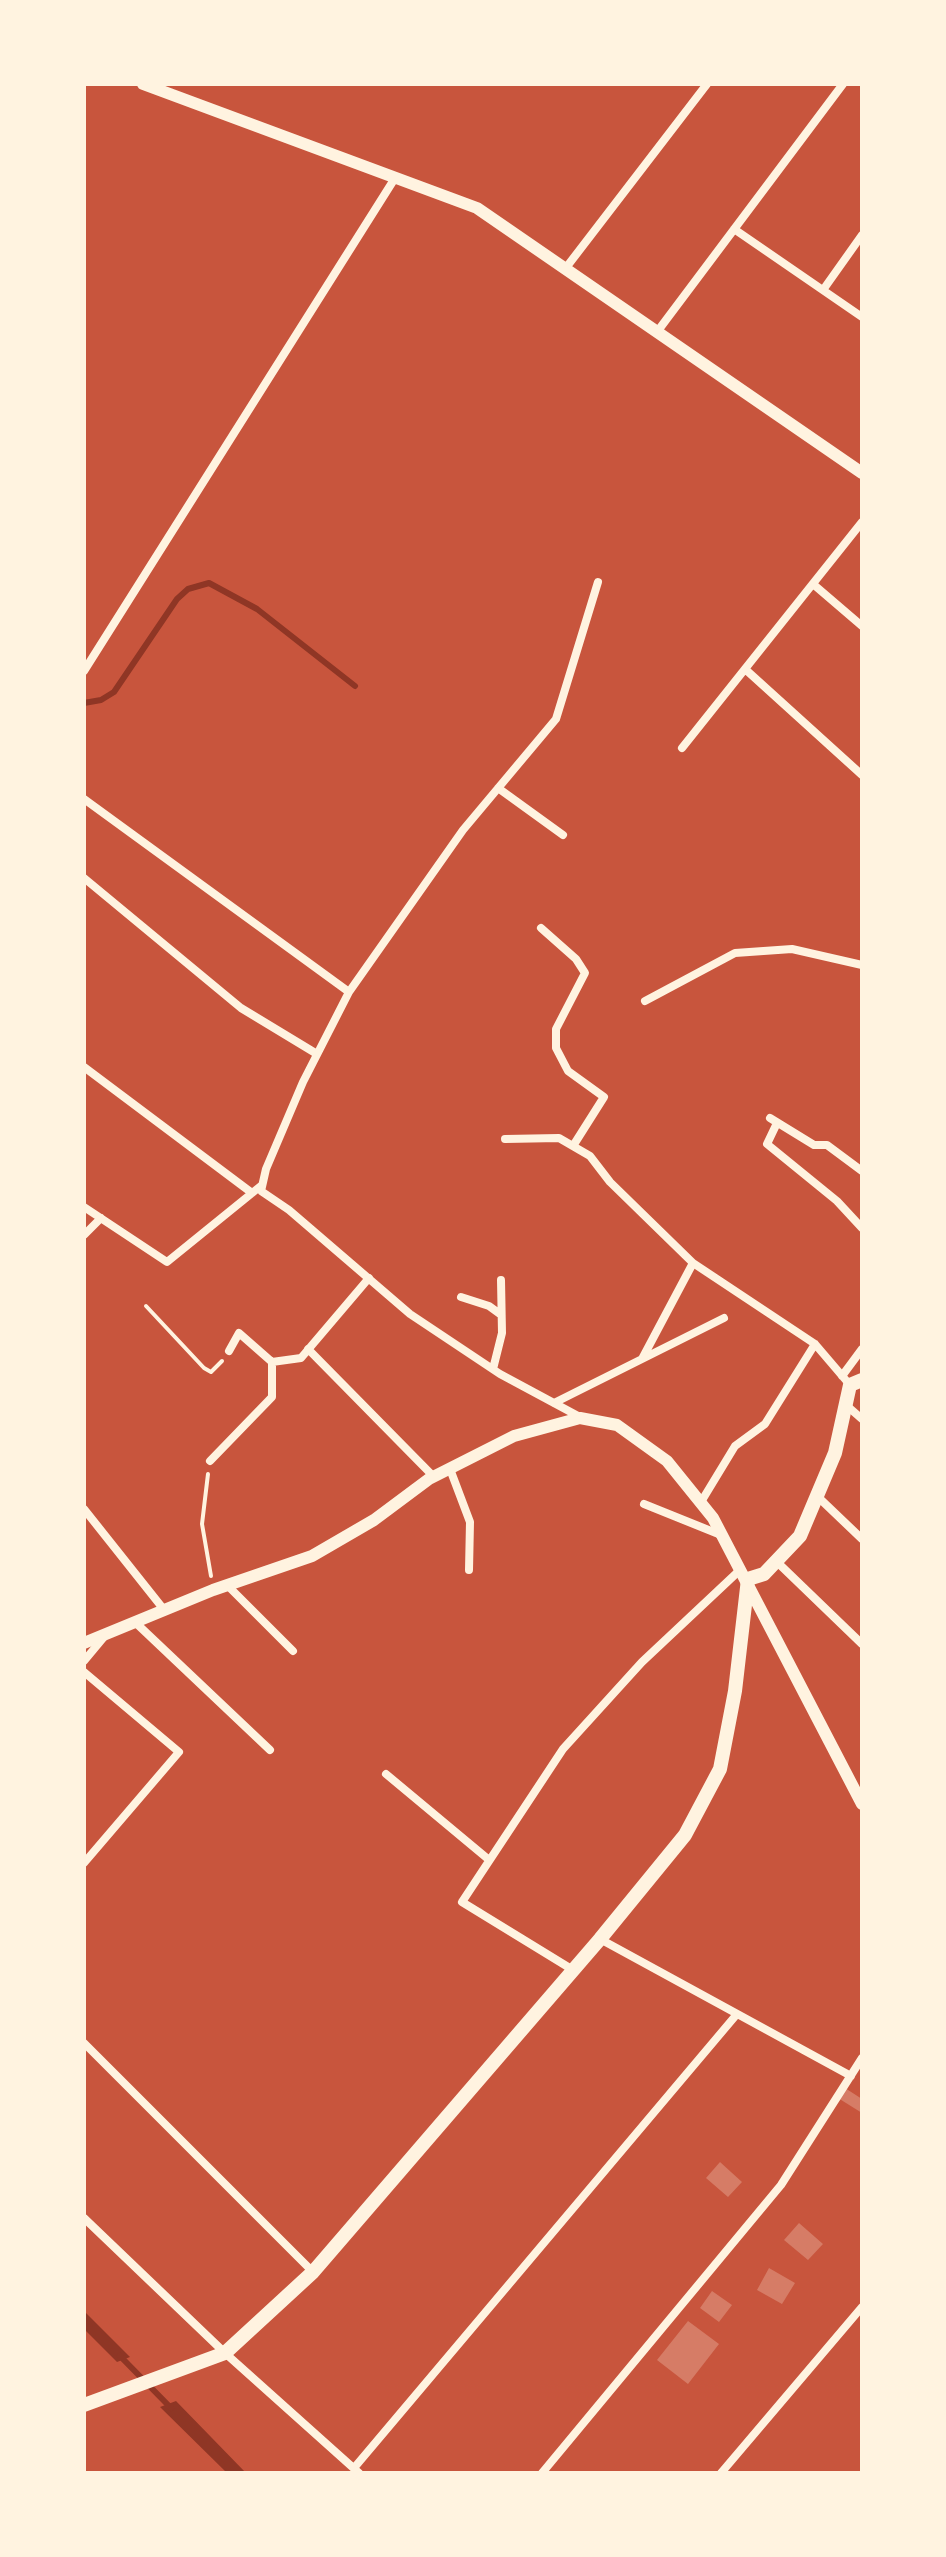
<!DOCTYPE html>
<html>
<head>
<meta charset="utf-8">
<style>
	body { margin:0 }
	#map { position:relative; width:946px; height:2557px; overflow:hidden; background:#c8553d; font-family:Mulish,sans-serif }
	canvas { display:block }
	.frame { position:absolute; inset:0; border:86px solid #fff3e0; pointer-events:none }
</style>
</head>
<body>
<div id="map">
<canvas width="946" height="2557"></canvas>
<div class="frame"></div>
</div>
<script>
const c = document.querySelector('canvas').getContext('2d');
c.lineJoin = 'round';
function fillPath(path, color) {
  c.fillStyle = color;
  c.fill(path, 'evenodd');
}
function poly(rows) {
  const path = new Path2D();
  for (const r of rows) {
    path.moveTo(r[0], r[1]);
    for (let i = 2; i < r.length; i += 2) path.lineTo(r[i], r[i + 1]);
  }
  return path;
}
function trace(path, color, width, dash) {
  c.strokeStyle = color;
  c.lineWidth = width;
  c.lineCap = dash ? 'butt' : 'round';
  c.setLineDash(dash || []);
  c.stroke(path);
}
const water = poly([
	[84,2311,130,2357,117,2362,84,2329],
	[176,2401,246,2473,227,2473,160,2407]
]);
const stream = poly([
	[84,703,101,700,114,692,177,599,188,589,209,583,257,609,355,686],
	[120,2356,171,2408]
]);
const building = poly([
	[845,2088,862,2099,862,2113,838,2098],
	[720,2162,742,2182,728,2197,706,2178],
	[799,2223,823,2244,808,2260,784,2240],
	[769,2268,795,2283,782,2304,757,2290],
	[712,2291,732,2305,719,2322,700,2308],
	[688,2321,719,2344,688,2384,657,2360]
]);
const path = poly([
	[146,1306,204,1368,211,1372,222,1361],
	[208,1474,202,1524,211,1576]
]);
const minor = poly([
	[734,229,862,317],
	[565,269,707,84],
	[823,290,862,235],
	[657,332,843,84],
	[813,584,862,626],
	[745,669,862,775],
	[84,671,395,178],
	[682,748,862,522],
	[498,788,563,835],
	[84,799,349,992],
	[84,878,241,1008,317,1054],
	[541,928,576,959,585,973,556,1029,556,1048,568,1071,604,1097,573,1146],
	[645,1001,735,953,792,949,862,965],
	[84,1067,252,1193],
	[770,1118,814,1145,827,1145,862,1171],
	[777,1123,767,1144,837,1201,862,1228],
	[505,1139,559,1138,590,1156,610,1182,693,1263],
	[84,1207,167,1262,262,1185],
	[84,1235,101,1218],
	[461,1297,489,1306,500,1314],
	[308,1349,434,1477],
	[229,1351,239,1333,272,1362],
	[642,1359,724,1318],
	[493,1369,502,1333,501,1280],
	[842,1376,862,1349],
	[554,1403,642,1359,693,1263,815,1344],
	[846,1405,862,1419],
	[580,1417,500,1374,410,1314,289,1210,261,1191,266,1169,303,1082,349,992,463,830,556,719,598,582],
	[210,1461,272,1397,272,1362,301,1358,369,1278],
	[450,1469,470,1522,469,1570],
	[817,1496,862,1539],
	[701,1502,735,1446,765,1424,815,1344,850,1385],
	[644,1504,721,1535],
	[84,1509,165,1611],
	[776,1561,862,1644],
	[229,1587,293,1651],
	[137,1624,270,1750],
	[84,1661,104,1637],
	[84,1672,179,1752,84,1863],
	[386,1774,488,1859],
	[600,1939,851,2076],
	[573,1970,462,1902,563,1749,642,1662,741,1569],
	[84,2043,313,2272],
	[84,2218,225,2353,359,2473],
	[354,2468,737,2014],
	[542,2473,781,2185,862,2058],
	[721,2473,862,2307]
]);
const tertiary = poly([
	[143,84,477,208,862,473],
	[84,1643,213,1590,312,1556,374,1520,429,1479,514,1436,580,1418,617,1425,667,1461,713,1518,862,1804]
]);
const secondary = poly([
	[84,2405,225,2353,313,2272,600,1939,685,1835,720,1769,735,1691,748,1579,764,1574,800,1536,835,1453,850,1385,862,1380]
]);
fillPath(water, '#8f3625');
trace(stream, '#8f3625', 6);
fillPath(building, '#d67c66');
trace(path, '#fff3e0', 4);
trace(minor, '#fff3e0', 8);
trace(tertiary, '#fff3e0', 12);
trace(secondary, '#fff3e0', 14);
</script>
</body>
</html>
